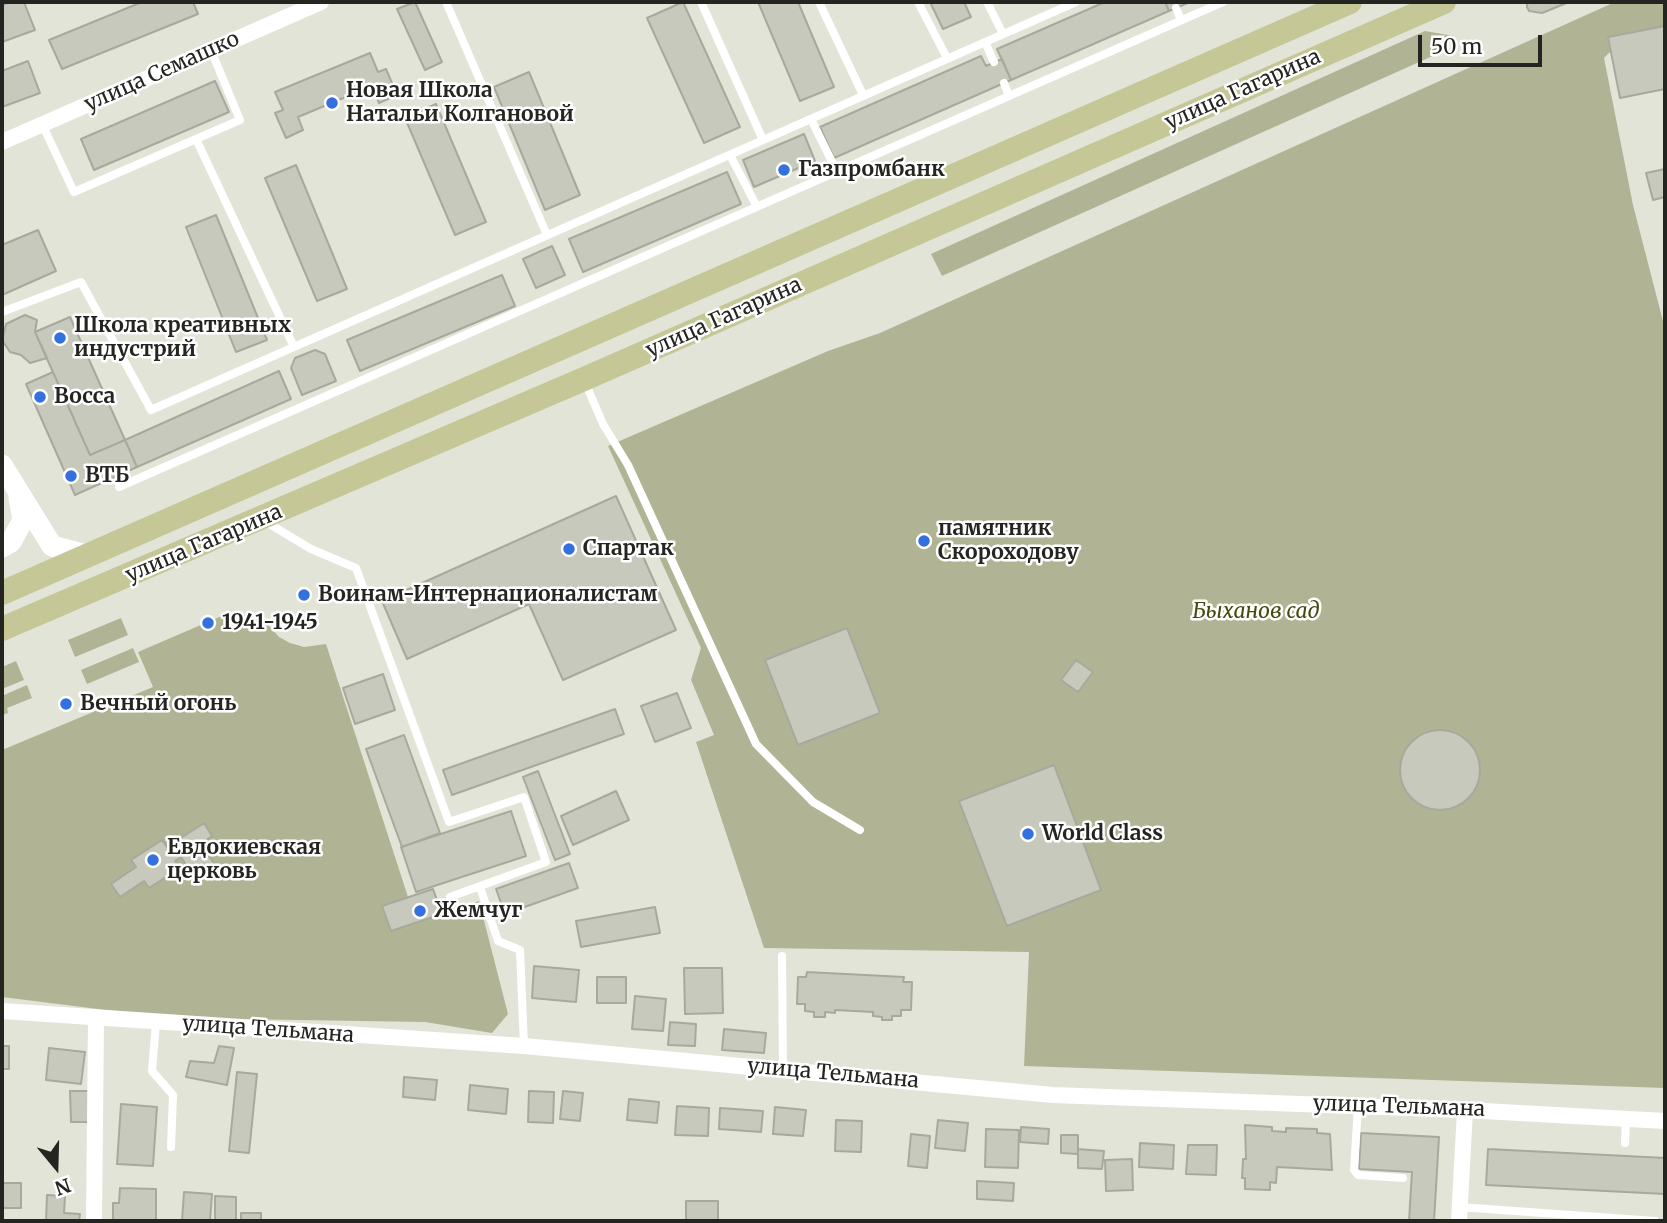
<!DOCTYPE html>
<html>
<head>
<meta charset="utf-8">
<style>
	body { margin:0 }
	#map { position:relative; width:1667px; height:1223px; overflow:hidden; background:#e3e4d8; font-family:Merriweather,serif }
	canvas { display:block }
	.frame { position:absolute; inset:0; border:4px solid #242520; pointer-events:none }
	.north { position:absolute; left:21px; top:1132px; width:70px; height:70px; -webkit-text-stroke:5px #fff; paint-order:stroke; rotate:161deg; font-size:19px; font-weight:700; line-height:28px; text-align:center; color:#242520 }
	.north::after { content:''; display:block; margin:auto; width:24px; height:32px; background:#242520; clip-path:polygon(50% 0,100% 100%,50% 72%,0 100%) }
	.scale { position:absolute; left:1418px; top:35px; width:124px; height:32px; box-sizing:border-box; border:4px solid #242520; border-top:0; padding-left:9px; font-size:21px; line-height:24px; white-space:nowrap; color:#242520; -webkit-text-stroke:5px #fff; paint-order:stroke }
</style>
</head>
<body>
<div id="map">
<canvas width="1667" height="1223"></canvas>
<div class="frame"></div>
<div class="north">N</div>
<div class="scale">50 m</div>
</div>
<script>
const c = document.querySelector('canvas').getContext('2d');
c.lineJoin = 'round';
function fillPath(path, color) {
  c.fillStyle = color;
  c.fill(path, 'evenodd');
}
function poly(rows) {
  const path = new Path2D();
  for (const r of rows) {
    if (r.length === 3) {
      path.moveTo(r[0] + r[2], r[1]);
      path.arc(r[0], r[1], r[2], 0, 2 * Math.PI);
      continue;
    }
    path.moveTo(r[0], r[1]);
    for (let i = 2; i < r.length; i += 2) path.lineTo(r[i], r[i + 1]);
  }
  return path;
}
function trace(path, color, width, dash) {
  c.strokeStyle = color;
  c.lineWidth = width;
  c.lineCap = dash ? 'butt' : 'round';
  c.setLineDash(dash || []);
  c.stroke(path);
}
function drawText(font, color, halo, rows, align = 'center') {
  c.font = font + ' Merriweather,serif';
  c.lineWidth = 5;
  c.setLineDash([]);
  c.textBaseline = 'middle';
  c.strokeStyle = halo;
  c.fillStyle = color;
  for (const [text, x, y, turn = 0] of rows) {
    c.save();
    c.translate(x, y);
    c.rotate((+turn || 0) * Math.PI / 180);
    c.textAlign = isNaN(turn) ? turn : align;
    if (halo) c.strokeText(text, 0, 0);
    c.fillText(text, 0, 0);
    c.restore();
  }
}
const green = poly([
	[1615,2,1665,2,1665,28,1621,41,1604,58,1633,205,1665,329,1665,1088,1024,1066,1029,952,764,948,696,742,714,735,691,680,701,648,608,446,828,351,880,333],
	[1425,31,1454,36,1437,54,942,276,931,254],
	[224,615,232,629,261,617,279,637,290,643,304,647,326,644,408,897,382,906,391,931,479,901,508,1014,492,1033,425,1022,170,1018,2,997,2,750,153,687,138,652],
	[121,618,128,635,75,657,68,640],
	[133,648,139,662,87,684,81,670],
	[16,661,24,680,2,689,2,667],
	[27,685,32,698,7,708,8,713,2,715,2,696]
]);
const building = poly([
	[10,2,24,2,35,30,2,42,2,5,10,2],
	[142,2,193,2,198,14,62,69,49,40,142,2],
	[415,2,442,62,425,70,397,9,415,2],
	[683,2,740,127,704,143,647,18,683,2],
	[758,2,798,2,834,87,800,101,758,2],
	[930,2,964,2,971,17,943,29,930,2],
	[1105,2,1165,2,1169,11,1011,80,997,49,1105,2],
	[1165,2,1190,2,1169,11,1165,2],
	[1569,2,1542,13,1529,11,1527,7,1527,2,1569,2],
	[1665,26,1665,89,1620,98,1608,37,1665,26],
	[370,53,378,72,386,69,397,95,379,103,372,86,298,117,303,130,286,138,275,113,283,110,275,92,370,53],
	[981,56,986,66,1002,59,1011,80,834,158,820,127,981,56],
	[28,61,40,93,2,107,2,71,28,61],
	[529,72,580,195,545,210,494,87,529,72],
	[215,81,229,112,94,170,81,139,215,81],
	[436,104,486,222,455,235,405,118,436,104],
	[804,134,815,161,754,187,743,160,804,134],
	[296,165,347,289,317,301,265,178,296,165],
	[1665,169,1665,197,1653,200,1646,173,1665,169],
	[727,172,741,204,583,272,569,239,727,172],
	[216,215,267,340,236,352,186,227,216,215],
	[38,230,56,271,2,295,2,245,38,230],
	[552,246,565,275,536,288,523,259,552,246],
	[502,275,515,306,360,371,347,340,502,275],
	[25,315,37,320,35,332,47,358,30,363,21,355,10,352,2,340,6,324,25,315],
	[70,317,125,440,90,455,35,332,70,317],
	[315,350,325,354,336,381,302,395,291,368,295,358,315,350],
	[279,371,291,399,137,467,125,440,279,371],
	[53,372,90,455,125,440,137,467,75,495,26,384,53,372],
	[616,496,676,630,563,680,529,604,407,659,382,601,616,496],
	[847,628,880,713,798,745,765,660,847,628],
	[1076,660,1093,672,1078,692,1061,680,1076,660],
	[383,674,395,710,355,724,343,688,383,674],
	[677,693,691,728,655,742,641,706,677,693],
	[615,709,624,734,452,795,443,770,615,709],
	[1440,770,40],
	[404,735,440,833,402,847,366,749,404,735],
	[1054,765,1101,890,1007,926,959,801,1054,765],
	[538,771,570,854,555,860,523,777,538,771],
	[616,791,629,820,573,845,561,816,616,791],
	[511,811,526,856,416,892,401,847,511,811],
	[204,823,212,836,201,844,217,868,197,882,181,857,175,861,180,868,149,888,144,881,120,897,111,884,136,867,131,860,162,840,167,847,204,823],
	[569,863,578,888,505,914,496,889,569,863],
	[433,889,442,914,391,931,382,906,433,889],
	[655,907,660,933,581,947,576,921,655,907],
	[534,966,579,970,576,1002,532,998,534,966],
	[684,968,722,968,723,1013,685,1014,684,968],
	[807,972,904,977,903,982,912,982,911,1010,901,1010,901,1016,892,1016,892,1020,882,1020,882,1017,873,1016,873,1012,835,1010,835,1013,825,1012,825,1017,814,1017,814,1012,805,1011,805,1004,797,1004,798,977,806,977,807,972],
	[597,977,626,977,626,1003,597,1003,597,977],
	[635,996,666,999,663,1031,632,1029,635,996],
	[670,1022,696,1024,695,1046,668,1045,670,1022],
	[724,1029,766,1033,764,1053,722,1050,724,1029],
	[2,1046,9,1046,9,1069,2,1069,2,1046],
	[219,1046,234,1048,227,1085,186,1077,190,1061,214,1063,219,1046],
	[49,1048,85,1052,81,1084,46,1080,49,1048],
	[237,1072,257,1074,249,1153,229,1151,237,1072],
	[404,1077,437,1080,435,1100,403,1097,404,1077],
	[470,1085,508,1089,506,1114,468,1110,470,1085],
	[70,1091,89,1091,90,1122,71,1122,70,1091],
	[529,1091,554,1092,553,1123,528,1122,529,1091],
	[563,1091,583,1093,580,1121,560,1119,563,1091],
	[629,1099,659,1102,657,1123,627,1120,629,1099],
	[121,1104,157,1107,153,1166,117,1164,121,1104],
	[677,1106,709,1108,708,1136,675,1135,677,1106],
	[775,1107,806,1110,803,1136,773,1134,775,1107],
	[720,1108,763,1111,761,1132,719,1129,720,1108],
	[836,1120,862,1121,861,1152,835,1151,836,1120],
	[938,1120,968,1123,965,1151,935,1148,938,1120],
	[1245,1125,1272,1127,1272,1131,1286,1132,1286,1128,1317,1129,1317,1133,1330,1134,1332,1170,1277,1167,1276,1183,1270,1182,1270,1190,1245,1189,1245,1178,1242,1178,1243,1159,1246,1159,1245,1125],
	[1021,1127,1049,1129,1048,1144,1020,1142,1021,1127],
	[986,1129,1019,1130,1018,1168,985,1167,986,1129],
	[1361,1133,1439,1137,1434,1221,1409,1221,1412,1172,1359,1169,1361,1133],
	[911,1134,930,1136,927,1168,908,1166,911,1134],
	[1061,1135,1078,1135,1078,1154,1061,1153,1061,1135],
	[1140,1143,1174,1145,1173,1169,1139,1167,1140,1143],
	[1188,1145,1217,1145,1216,1175,1186,1174,1188,1145],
	[1078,1149,1104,1151,1102,1169,1078,1168,1078,1149],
	[1488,1149,1665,1158,1665,1194,1486,1185,1488,1149],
	[1132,1159,1133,1190,1106,1191,1105,1160,1132,1159],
	[977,1181,1014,1183,1013,1201,977,1199,977,1181],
	[2,1183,21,1183,21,1208,2,1208,2,1183],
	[120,1188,156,1189,156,1221,113,1221,113,1203,119,1203,120,1188],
	[184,1192,212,1194,210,1221,182,1221,184,1192],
	[47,1195,65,1196,64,1213,80,1214,79,1221,46,1221,47,1195],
	[215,1196,236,1197,236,1221,215,1221,215,1196],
	[686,1201,718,1201,718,1221,686,1221,686,1201],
	[241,1213,261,1213,261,1221,241,1221,241,1213]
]);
const lane = poly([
	[446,2,547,235],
	[701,2,763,140],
	[819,2,863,95],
	[918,2,947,58],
	[987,2,1003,34],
	[1176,8,1181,20],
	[985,42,994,62],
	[1004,83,1009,96],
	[811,119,837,172],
	[42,124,74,192,240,120,211,50],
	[196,139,294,347],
	[730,155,757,207],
	[2,312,81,282,151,410,1076,2],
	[585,382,603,424,628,465,756,744,813,802,860,830],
	[119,487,1223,2],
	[266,522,311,549,356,568,449,822,524,797,546,862,450,897],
	[480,887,498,941,520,950,524,1046],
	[782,956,783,1070],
	[156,1023,152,1071,173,1095,171,1147],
	[1358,1106,1354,1170,1358,1175,1403,1178],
	[1625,1143,1626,1118],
	[1459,1207,1655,1221]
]);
const street = poly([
	[2,142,321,2],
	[2,1011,524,1046,1053,1095,1465,1110,1665,1121],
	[94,1221,96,1019],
	[1459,1221,1465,1110]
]);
const secondary = poly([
	[2,465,52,546,90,556],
	[2,547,11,542,23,520,19,498]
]);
const primary = poly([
	[2,593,1350,2],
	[2,629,584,379,1444,2]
]);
const markers = [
	[332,103,7,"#3570df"],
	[784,170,7,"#3570df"],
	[60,338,7,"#3570df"],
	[40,397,7,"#3570df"],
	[71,476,7,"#3570df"],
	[924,541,7,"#3570df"],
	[569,549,7,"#3570df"],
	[304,595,7,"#3570df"],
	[208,623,7,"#3570df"],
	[66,704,7,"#3570df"],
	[1028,834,7,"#3570df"],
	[153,860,7,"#3570df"],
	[420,911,7,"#3570df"]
];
const streetNames = [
	["улица Семашко",162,72,-24],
	["улица Гагарина",1243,90,-24],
	["улица Гагарина",724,318,-24],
	["улица Гагарина",204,544,-23],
	["улица Тельмана",268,1030,4],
	["улица Тельмана",833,1074,5],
	["улица Тельмана",1399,1107,2]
];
const poiNames = [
	["Новая Школа",346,91],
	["Натальи Колгановой",346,115],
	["Газпромбанк",798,170],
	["Школа креативных",74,326],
	["индустрий",74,350],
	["Bocca",54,397],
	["ВТБ",85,476],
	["памятник",938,529],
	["Скороходову",938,553],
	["Спартак",583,549],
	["Воинам-Интернационалистам",318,595],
	["1941-1945",222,623],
	["Вечный огонь",80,704],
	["World Class",1042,834],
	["Евдокиевская",167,848],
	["церковь",167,872],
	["Жемчуг",434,911]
];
const parkNames = [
	["Быханов сад",1256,612]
];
fillPath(green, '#b1b494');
fillPath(building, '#c7c9bc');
trace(building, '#a8a99d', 2);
trace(lane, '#fff', 8);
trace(street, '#fff', 16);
trace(secondary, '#fff', 21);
trace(primary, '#c5c797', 24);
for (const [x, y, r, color] of markers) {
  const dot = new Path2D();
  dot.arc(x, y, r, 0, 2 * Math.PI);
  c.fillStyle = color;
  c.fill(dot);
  trace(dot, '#fff', 2.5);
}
drawText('21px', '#242520', '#fff', streetNames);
drawText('bold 21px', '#242520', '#fff', poiNames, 'left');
drawText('italic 21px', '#484a0f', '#fff', parkNames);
</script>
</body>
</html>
